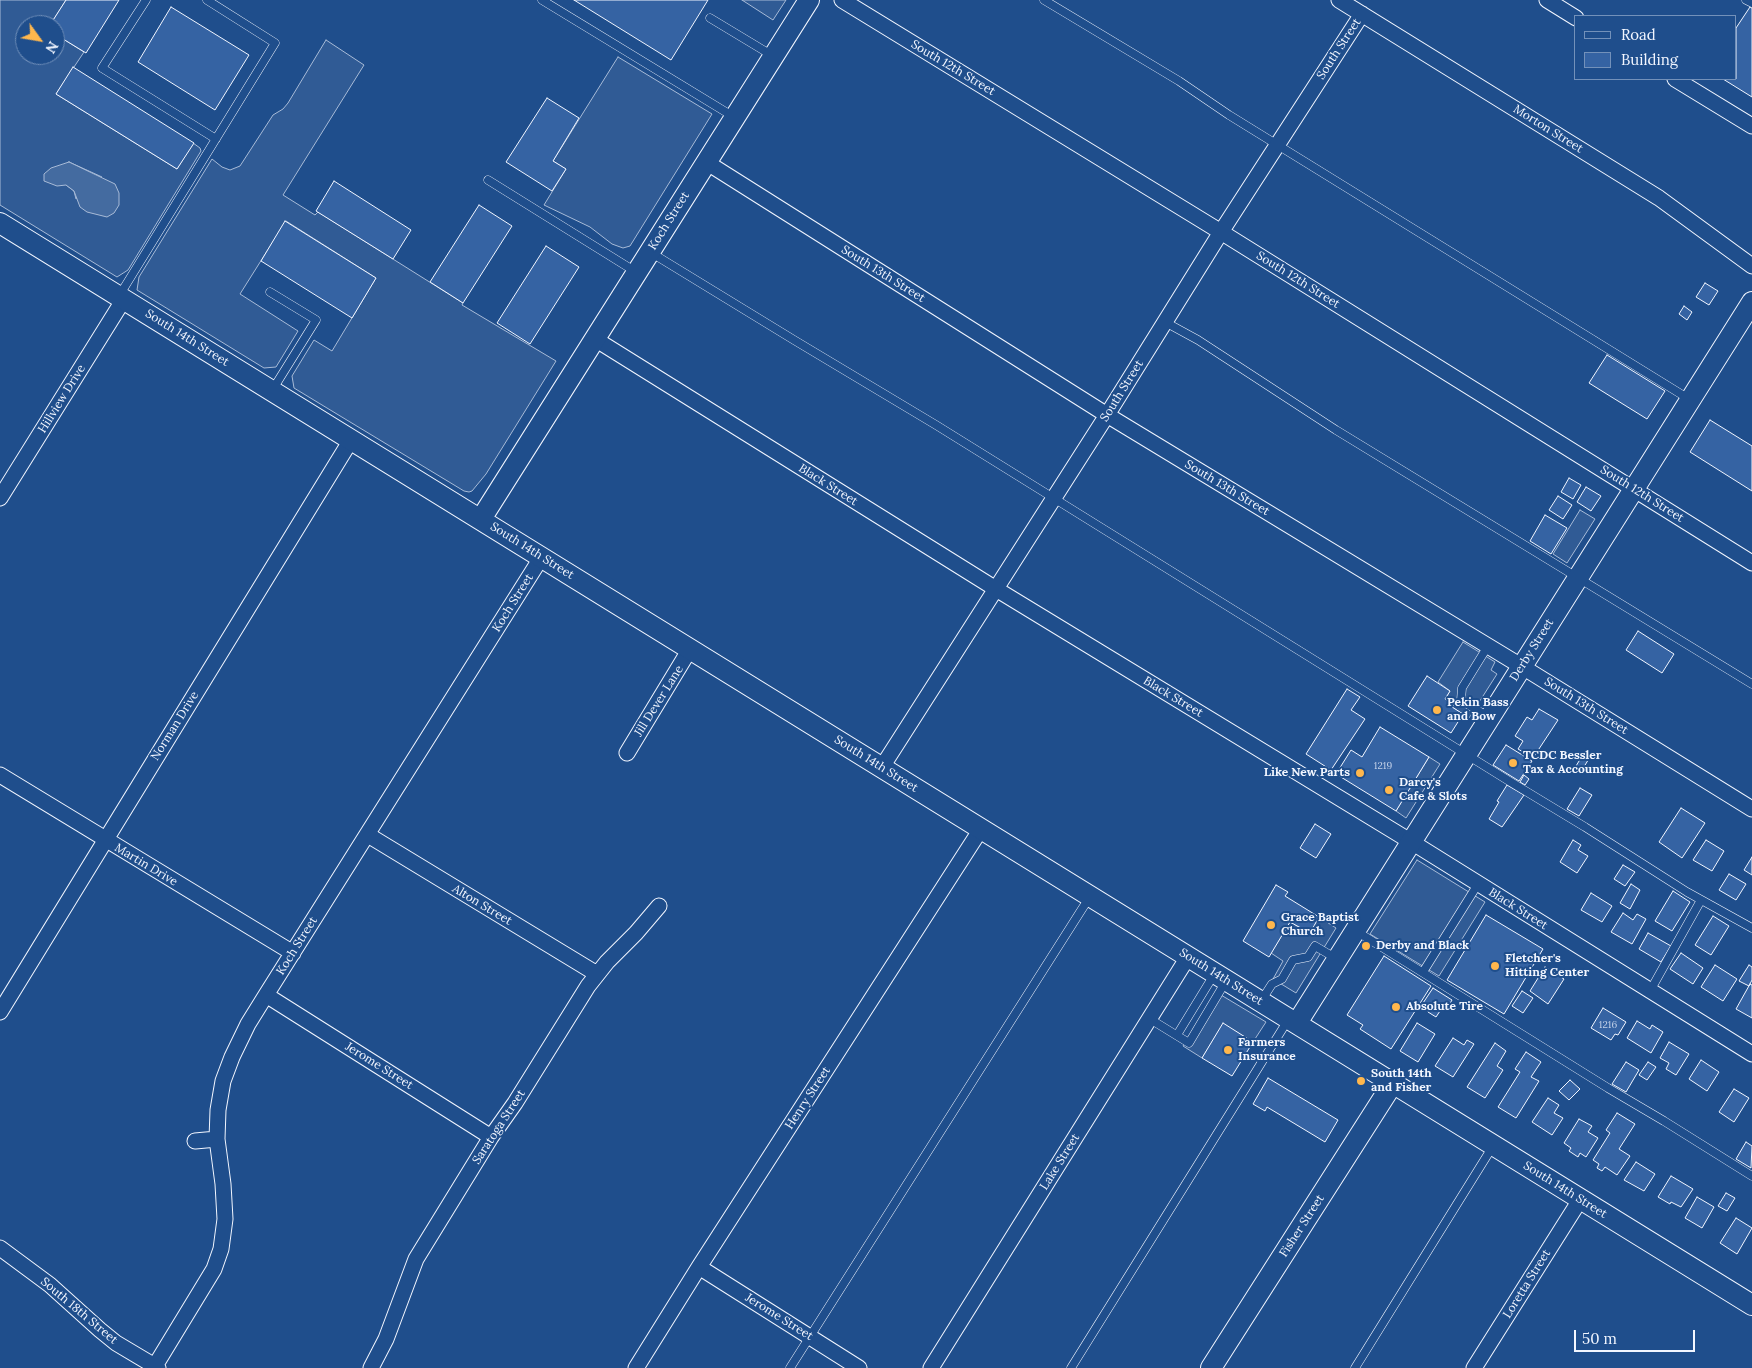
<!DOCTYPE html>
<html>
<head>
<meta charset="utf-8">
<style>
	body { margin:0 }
	#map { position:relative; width:1752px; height:1368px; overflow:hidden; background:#1f4e8c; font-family:Lora,serif }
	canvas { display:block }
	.legend { position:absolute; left:1574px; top:15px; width:162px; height:65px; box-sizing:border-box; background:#1f4e8c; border:1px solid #7391ba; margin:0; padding:6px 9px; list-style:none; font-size:15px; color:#f2f6ff }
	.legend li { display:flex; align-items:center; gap:10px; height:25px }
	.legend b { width:25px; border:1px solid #7391ba }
	.north { position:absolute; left:15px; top:15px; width:50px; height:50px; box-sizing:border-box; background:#1f4e8c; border:1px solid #7391ba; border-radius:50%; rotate:122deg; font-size:14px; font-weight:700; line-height:20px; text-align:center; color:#f2f6ff }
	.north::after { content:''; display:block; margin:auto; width:18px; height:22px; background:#ffb74d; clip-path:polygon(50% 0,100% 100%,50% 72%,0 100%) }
	.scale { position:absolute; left:1574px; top:1330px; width:121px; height:22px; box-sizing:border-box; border:2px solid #f2f6ff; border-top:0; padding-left:6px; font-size:15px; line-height:18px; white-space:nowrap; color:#f2f6ff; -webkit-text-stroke:4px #1f4e8c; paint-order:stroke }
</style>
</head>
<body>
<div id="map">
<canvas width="1752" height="1368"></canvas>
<ul class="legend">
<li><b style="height:6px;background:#1f4e8c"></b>Road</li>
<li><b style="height:14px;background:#3563a3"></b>Building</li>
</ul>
<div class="north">N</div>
<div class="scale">50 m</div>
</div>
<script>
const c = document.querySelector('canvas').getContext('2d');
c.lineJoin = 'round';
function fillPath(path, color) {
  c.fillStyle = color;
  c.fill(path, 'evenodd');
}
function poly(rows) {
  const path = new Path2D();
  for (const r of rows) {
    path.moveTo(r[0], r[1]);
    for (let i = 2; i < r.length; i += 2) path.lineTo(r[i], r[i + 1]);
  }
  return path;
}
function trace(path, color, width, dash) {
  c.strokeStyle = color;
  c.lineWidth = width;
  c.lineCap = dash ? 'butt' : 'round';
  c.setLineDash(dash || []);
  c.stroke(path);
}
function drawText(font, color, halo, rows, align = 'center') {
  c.font = font + ' Lora,serif';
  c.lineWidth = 4;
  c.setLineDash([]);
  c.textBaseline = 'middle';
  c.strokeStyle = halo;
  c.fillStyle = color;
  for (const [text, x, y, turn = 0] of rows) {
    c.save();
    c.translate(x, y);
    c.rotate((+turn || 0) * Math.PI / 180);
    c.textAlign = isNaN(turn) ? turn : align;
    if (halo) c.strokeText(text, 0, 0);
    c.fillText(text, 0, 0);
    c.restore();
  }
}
const built = poly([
	[0,0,66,0,50,25,25,25,25,55,55,55,55,34,84,52,56,94,177,169,193,143,200,148,201,151,128,270,117,277,0,205,0,0],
	[69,162,102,177,76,199,74,191,66,185,69,162],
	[742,0,786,0,773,20,742,0],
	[326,40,364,65,283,195,315,215,318,212,463,303,462,305,556,361,486,474,472,491,469,492,464,491,294,388,292,376,314,340,332,351,376,278,286,221,240,294,298,331,276,367,264,368,137,290,139,277,212,159,222,167,230,170,240,166,273,115,283,109,288,103,326,40],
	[618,57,712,114,630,246,623,248,612,244,590,227,544,205,566,169,553,161,618,57],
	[1580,510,1595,519,1567,563,1553,554,1580,510],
	[1463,642,1495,662,1491,670,1497,674,1469,718,1452,707,1454,704,1445,699,1450,691,1438,682,1463,642],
	[1429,757,1440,764,1406,818,1396,811,1429,757],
	[1417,860,1485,902,1439,976,1370,934,1417,860],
	[1319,917,1336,928,1296,993,1273,979,1283,961,1271,953,1290,922,1309,933,1319,917],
	[1216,992,1266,1022,1253,1042,1223,1024,1202,1058,1183,1046,1216,992]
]);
const water = poly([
	[69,162,115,184,119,193,119,205,114,213,107,217,87,212,80,207,74,191,66,185,57,186,44,181,44,174,51,168,69,162]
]);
const building = poly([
	[66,0,119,0,86,53,55,34,55,25,50,25,66,0],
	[574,0,708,0,671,60,574,0],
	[171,7,249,55,215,110,138,62,171,7],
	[1750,7,1752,8,1752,97,1723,79,1736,79,1736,28,1750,7],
	[73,67,194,143,177,169,56,94,73,67],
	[547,98,579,118,553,161,566,169,552,191,506,162,547,98],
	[334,181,411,230,393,259,316,211,334,181],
	[479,205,512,226,463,303,430,282,479,205],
	[285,221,376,278,352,318,261,261,285,221],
	[546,246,579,267,530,344,497,323,546,246],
	[1705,283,1718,291,1709,305,1696,297,1705,283],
	[1684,306,1692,312,1687,320,1679,314,1684,306],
	[1607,355,1665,391,1647,419,1589,383,1607,355],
	[1710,420,1752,446,1752,491,1690,452,1710,420],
	[1569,478,1581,485,1573,499,1561,492,1569,478],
	[1586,487,1601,496,1591,511,1577,502,1586,487],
	[1558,496,1572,505,1563,519,1549,510,1558,496],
	[1545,515,1567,528,1551,554,1530,541,1545,515],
	[1638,631,1674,654,1662,673,1626,650,1638,631],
	[1427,676,1450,691,1445,699,1454,705,1452,707,1463,714,1451,733,1408,706,1427,676],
	[1347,689,1360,697,1351,710,1365,719,1331,770,1306,754,1347,689],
	[1539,709,1558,720,1533,758,1518,749,1523,741,1515,736,1527,717,1532,720,1539,709],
	[1380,727,1429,757,1396,811,1336,774,1351,750,1362,757,1380,727],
	[1506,745,1532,761,1519,781,1493,765,1506,745],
	[1584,753,1590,757,1582,770,1576,766,1584,753],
	[1524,775,1529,779,1525,785,1520,782,1524,775],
	[1507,785,1524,795,1502,827,1489,819,1499,802,1497,801,1507,785],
	[1580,788,1592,795,1579,816,1567,809,1580,788],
	[1681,808,1705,823,1682,858,1659,842,1681,808],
	[1315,824,1331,834,1316,858,1300,848,1315,824],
	[1573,840,1581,845,1578,850,1588,856,1577,873,1560,862,1573,840],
	[1706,840,1724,851,1712,871,1693,860,1706,840],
	[1752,857,1752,875,1744,870,1752,857],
	[1623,865,1635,872,1625,886,1614,879,1623,865],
	[1729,874,1746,884,1736,900,1719,890,1729,874],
	[1631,884,1640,890,1630,909,1620,903,1631,884],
	[1276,885,1288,892,1285,896,1319,917,1310,933,1290,922,1269,957,1243,941,1276,885],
	[1673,891,1690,902,1672,931,1655,921,1673,891],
	[1591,893,1612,906,1602,922,1581,910,1591,893],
	[1623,913,1633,920,1637,914,1646,919,1632,944,1611,932,1623,913],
	[1486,915,1543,949,1504,1014,1447,980,1486,915],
	[1713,916,1729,926,1711,955,1695,945,1713,916],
	[1648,933,1671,946,1661,962,1639,949,1648,933],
	[1681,953,1703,968,1693,984,1670,969,1681,953],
	[1384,956,1431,986,1391,1049,1360,1029,1363,1025,1347,1015,1384,956],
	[1715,965,1737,979,1723,1001,1701,987,1715,965],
	[1749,965,1752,967,1752,980,1749,986,1739,981,1749,965],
	[1545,967,1564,979,1548,1004,1530,991,1545,967],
	[1750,984,1752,985,1752,1018,1736,1009,1750,984],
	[1433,988,1452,1000,1448,1007,1444,1005,1436,1017,1428,1012,1430,1008,1423,1003,1433,988],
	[1522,991,1533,998,1523,1013,1512,1006,1522,991],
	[1603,1008,1626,1022,1618,1035,1615,1034,1611,1040,1591,1028,1603,1008],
	[1637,1021,1650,1029,1652,1025,1663,1032,1651,1053,1627,1038,1637,1021],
	[1223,1023,1253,1042,1232,1076,1202,1058,1223,1023],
	[1417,1023,1435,1034,1418,1062,1400,1051,1417,1023],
	[1453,1038,1464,1045,1467,1040,1474,1044,1453,1077,1435,1066,1453,1038],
	[1669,1042,1689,1054,1676,1075,1666,1069,1669,1063,1660,1058,1669,1042],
	[1495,1043,1506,1051,1497,1066,1503,1070,1485,1098,1467,1087,1495,1043],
	[1526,1052,1541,1062,1531,1077,1539,1081,1516,1118,1498,1107,1520,1072,1515,1069,1526,1052],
	[1701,1060,1719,1072,1707,1091,1689,1079,1701,1060],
	[1626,1062,1639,1070,1626,1092,1612,1084,1626,1062],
	[1648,1062,1656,1067,1647,1080,1639,1075,1648,1062],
	[1268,1078,1338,1120,1325,1142,1267,1107,1265,1111,1253,1104,1268,1078],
	[1570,1080,1580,1089,1569,1100,1559,1091,1570,1080],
	[1734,1089,1749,1098,1734,1122,1719,1112,1734,1089],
	[1548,1098,1559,1105,1554,1113,1563,1118,1552,1135,1532,1122,1548,1098],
	[1617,1113,1635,1124,1619,1149,1630,1156,1617,1175,1605,1167,1602,1171,1597,1168,1599,1164,1593,1160,1610,1133,1606,1130,1617,1113],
	[1579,1119,1592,1126,1588,1132,1598,1138,1586,1157,1580,1153,1578,1157,1569,1151,1571,1148,1564,1143,1579,1119],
	[1746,1142,1752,1146,1751,1168,1736,1159,1746,1142],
	[1636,1162,1655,1174,1644,1191,1624,1180,1636,1162],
	[1671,1176,1693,1189,1681,1207,1671,1202,1670,1204,1658,1197,1671,1176],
	[1726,1193,1735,1198,1727,1211,1718,1206,1726,1193],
	[1697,1197,1714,1207,1702,1228,1685,1218,1697,1197],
	[1736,1218,1752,1228,1737,1254,1720,1243,1736,1218]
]);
const lane = poly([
	[146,0,102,68,216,139],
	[542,0,734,117],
	[1044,0,1179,81,1229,115,1689,399],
	[1746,0,1752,3],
	[710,18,773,56],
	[488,180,636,272],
	[650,252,794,340,936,425,1509,781,1585,827,1687,892,1752,928],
	[270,292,316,320,273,389],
	[119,296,275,43,207,0],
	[1165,322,1198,340,1336,430,1752,684],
	[1488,646,1462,688,1461,700,1488,717],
	[1356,931,1608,1088,1664,1121,1752,1176],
	[1423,972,1478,884],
	[1650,991,1701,900],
	[1261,1001,1272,984,1282,979,1293,960,1308,957,1315,946,1337,959],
	[1150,1019,1189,1043,1226,981],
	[1177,1035,1215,973],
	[790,1368,1089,898],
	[1071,1368,1288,1020],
	[1355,1368,1493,1146]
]);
const street = poly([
	[842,0,1221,232,1752,563],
	[1339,0,1659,198,1752,266],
	[1547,0,1576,18],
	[1675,79,1752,126],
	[706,162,1107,415,1521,666,1752,809],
	[595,339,996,589,1410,841,1752,1054],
	[0,498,124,299],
	[627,753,690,649],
	[882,767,1107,415,1221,232,1362,14],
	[0,775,293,953],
	[368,835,597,974],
	[266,995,491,1137],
	[0,1012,351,440],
	[195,1141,217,1139],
	[0,1248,50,1285,100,1330,116,1343,158,1368],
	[699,1267,859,1368],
	[155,1366,214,1269,221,1249,225,1219,223,1184,217,1139,218,1110,223,1081,232,1057,248,1024,266,995,541,558],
	[371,1368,386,1339,416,1259,491,1137,515,1103,588,986,607,962,636,933,659,906],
	[636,1368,699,1267,981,829],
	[931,1368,1188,957],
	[1474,1368,1580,1200]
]);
const secondary = poly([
	[0,223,1752,1305],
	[481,519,809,0],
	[1297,1023,1752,302],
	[1211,1368,1393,1083]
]);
const markers = [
	[1437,710,5,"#ffb74d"],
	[1513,763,5,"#ffb74d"],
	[1360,773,5,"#ffb74d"],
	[1389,790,5,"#ffb74d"],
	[1271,925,5,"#ffb74d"],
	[1366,946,5,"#ffb74d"],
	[1495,966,5,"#ffb74d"],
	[1396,1007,5,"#ffb74d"],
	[1228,1050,5,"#ffb74d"],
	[1361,1081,5,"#ffb74d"]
];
const numberNames = [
	["1219",1383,766],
	["1216",1608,1025]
];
const streetNames = [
	["South Street",1339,49,-57],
	["South 12th Street",953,68,31],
	["Morton Street",1548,129,32],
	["Koch Street",669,221,-58],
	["South 13th Street",883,274,32],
	["South 12th Street",1298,280,32],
	["South 14th Street",187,338,32],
	["South Street",1122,391,-58],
	["Hillview Drive",62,399,-58],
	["Black Street",828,485,32],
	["South 13th Street",1227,488,31],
	["South 12th Street",1642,494,32],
	["South 14th Street",532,551,32],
	["Koch Street",513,603,-58],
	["Derby Street",1532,650,-58],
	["Black Street",1173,697,31],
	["Jill Dever Lane",659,701,-58],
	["South 13th Street",1586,706,32],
	["Norman Drive",175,726,-58],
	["South 14th Street",876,764,32],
	["Martin Drive",146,865,31],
	["Alton Street",482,905,31],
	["Black Street",1518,909,32],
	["Koch Street",297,946,-58],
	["South 14th Street",1221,977,32],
	["Jerome Street",379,1066,32],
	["Henry Street",808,1098,-57],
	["Saratoga Street",499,1127,-57],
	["Lake Street",1060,1162,-58],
	["South 14th Street",1565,1190,32],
	["Fisher Street",1302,1226,-57],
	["Loretta Street",1527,1284,-58],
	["South 18th Street",79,1311,40],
	["Jerome Street",779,1317,32]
];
const poiNames = [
	["Pekin Bass",1447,703],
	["and Bow",1447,717],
	["TCDC Bessler",1523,756],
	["Tax & Accounting",1523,770],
	["Like New Parts",1350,773,"right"],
	["Darcy's",1399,783],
	["Cafe & Slots",1399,797],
	["Grace Baptist",1281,918],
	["Church",1281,932],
	["Derby and Black",1376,946],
	["Fletcher's",1505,959],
	["Hitting Center",1505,973],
	["Absolute Tire",1406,1007],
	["Farmers",1238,1043],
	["Insurance",1238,1057],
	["South 14th",1371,1074],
	["and Fisher",1371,1088]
];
fillPath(built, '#305b95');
trace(built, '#a8bbd7', 1);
fillPath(water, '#446ba0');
trace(water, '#a8bbd7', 1);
fillPath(building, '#3563a3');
trace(building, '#f2f6ff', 1);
trace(lane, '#f2f6ff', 9);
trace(street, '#f2f6ff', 17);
trace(secondary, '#f2f6ff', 22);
trace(lane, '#1f4e8c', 8);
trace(street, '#1f4e8c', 15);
trace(secondary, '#1f4e8c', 20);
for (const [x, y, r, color] of markers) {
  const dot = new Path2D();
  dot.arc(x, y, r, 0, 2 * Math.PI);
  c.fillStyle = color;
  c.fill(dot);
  trace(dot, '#1f4e8c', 2);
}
drawText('10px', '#c3d1e8', null, numberNames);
drawText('12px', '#f2f6ff', '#1f4e8c', streetNames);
drawText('bold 12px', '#f2f6ff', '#1f4e8c', poiNames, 'left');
</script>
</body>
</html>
